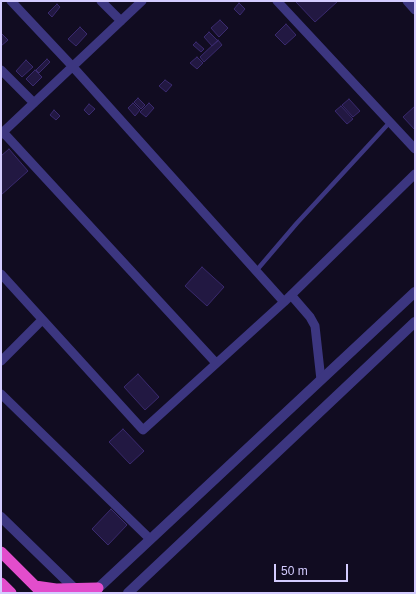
<!DOCTYPE html>
<html>
<head>
<meta charset="utf-8">
<style>
	body { margin:0 }
	#map { position:relative; width:416px; height:594px; overflow:hidden; background:#110c21; font-family:Helvetica,sans-serif }
	canvas { display:block }
	.frame { position:absolute; inset:0; border:2px solid #d4ccff; pointer-events:none }
	.scale { position:absolute; left:274px; top:564px; width:74px; height:18px; box-sizing:border-box; border:2px solid #d4ccff; border-top:0; padding-left:5px; font-size:12px; line-height:14px; white-space:nowrap; color:#d4ccff; -webkit-text-stroke:3px #110c21; paint-order:stroke }
</style>
</head>
<body>
<div id="map">
<canvas width="416" height="594"></canvas>
<div class="frame"></div>
<div class="scale">50 m</div>
</div>
<script>
const c = document.querySelector('canvas').getContext('2d');
c.lineJoin = 'round';
function fillPath(path, color) {
  c.fillStyle = color;
  c.fill(path, 'evenodd');
}
function poly(rows) {
  const path = new Path2D();
  for (const r of rows) {
    path.moveTo(r[0], r[1]);
    for (let i = 2; i < r.length; i += 2) path.lineTo(r[i], r[i + 1]);
  }
  return path;
}
function trace(path, color, width, dash) {
  c.strokeStyle = color;
  c.lineWidth = width;
  c.lineCap = dash ? 'butt' : 'round';
  c.setLineDash(dash || []);
  c.stroke(path);
}
const building = poly([
	[298,1,338,1,315,22,296,2,298,1],
	[239,3,245,9,240,15,234,9,239,3],
	[57,4,60,7,52,17,48,13,57,4],
	[220,20,228,28,219,37,211,28,220,20],
	[286,24,296,35,285,45,275,35,286,24],
	[80,27,87,34,76,46,68,39,80,27],
	[209,32,218,41,212,46,204,37,209,32],
	[1,33,8,40,1,46,1,33],
	[218,40,222,45,204,62,200,57,218,40],
	[196,42,204,49,201,52,193,45,196,42],
	[197,57,203,63,197,69,190,63,197,57],
	[47,59,50,62,39,73,36,70,47,59],
	[26,60,33,67,22,77,16,71,26,60],
	[35,70,42,77,33,86,26,79,35,70],
	[165,80,172,85,166,92,159,86,165,80],
	[138,98,145,105,141,109,134,102,138,98],
	[349,99,360,111,353,117,342,105,349,99],
	[133,103,140,110,135,116,128,108,133,103],
	[149,103,154,108,146,117,140,112,149,103],
	[89,104,95,109,89,115,84,110,89,104],
	[341,106,353,119,347,124,335,111,341,106],
	[415,106,415,130,403,117,415,106],
	[54,110,60,116,56,120,50,115,54,110],
	[9,149,28,171,1,195,1,156,9,149],
	[202,267,224,287,207,306,185,286,202,267],
	[138,374,159,397,145,410,124,387,138,374],
	[123,429,144,451,130,464,109,442,123,429],
	[111,509,127,525,108,545,92,529,111,509]
]);
const service = poly([
	[256,271,297,223,390,122]
]);
const minor = poly([
	[11,1,73,67,284,302],
	[101,1,121,21],
	[277,1,415,149],
	[407,1,415,10],
	[1,70,34,103],
	[3,132,216,363],
	[1,134,142,1],
	[1,274,143,430,284,302,415,174],
	[291,295,310,317,315,326,321,380],
	[1,361,42,320],
	[1,394,150,539]
]);
const tertiary = poly([
	[1,517,75,589],
	[93,593,415,292],
	[128,593,415,322]
]);
const trunk = poly([
	[1,552,40,591],
	[1,583,11,593],
	[35,586,56,589,98,588]
]);
fillPath(building, '#221842');
trace(building, '#3a2a6e', 1);
trace(service, '#3c3680', 4.5);
trace(minor, '#3c3680', 9);
trace(tertiary, '#3c3680', 10);
trace(trunk, '#e24dcc', 11);
</script>
</body>
</html>
